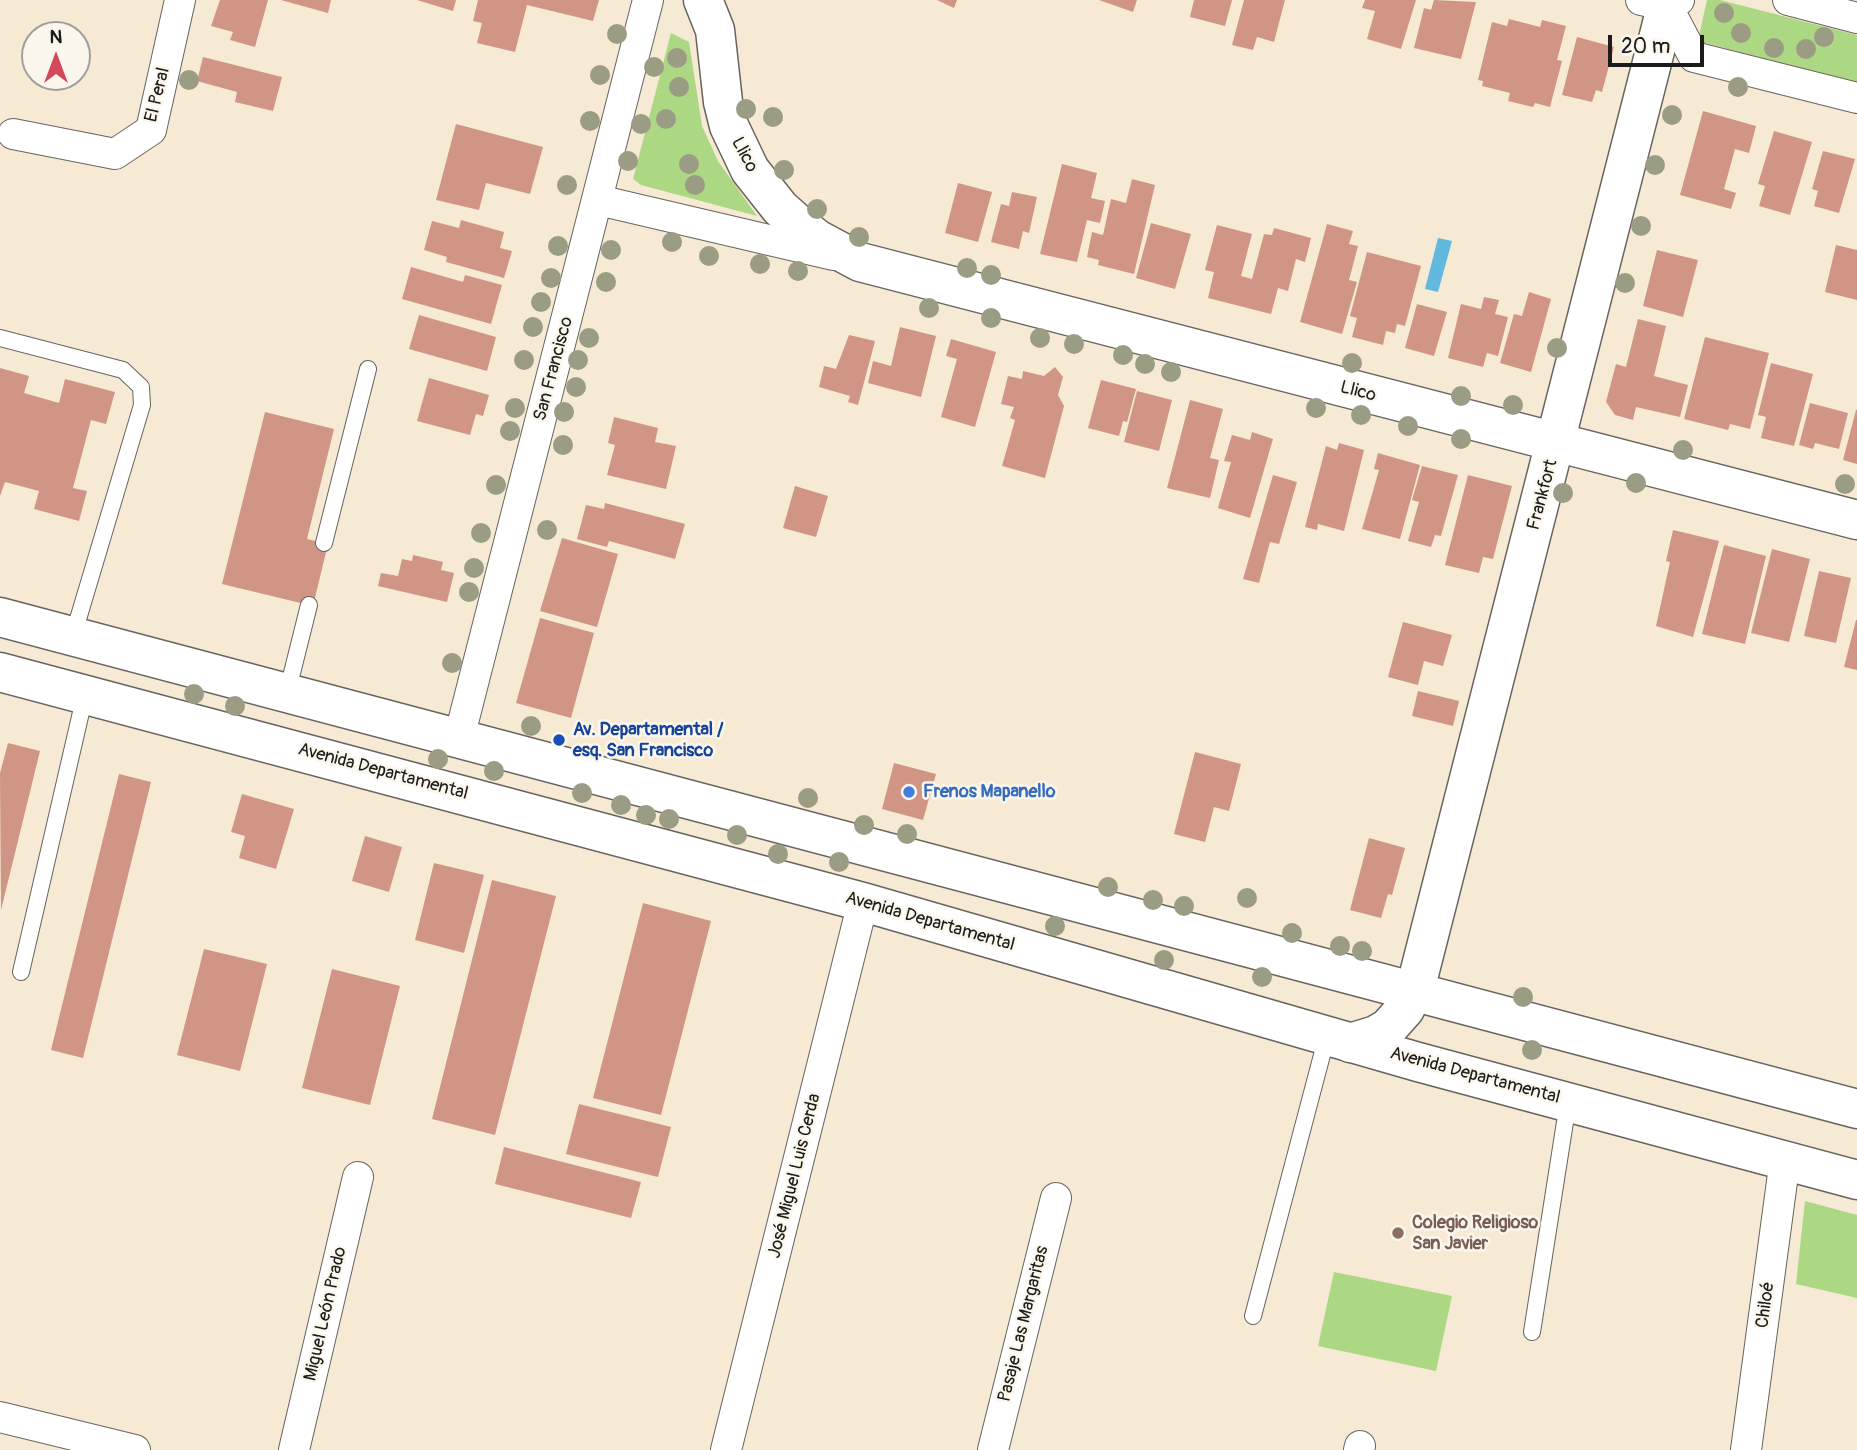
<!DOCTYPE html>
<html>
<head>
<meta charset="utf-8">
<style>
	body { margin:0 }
	#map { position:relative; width:1857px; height:1450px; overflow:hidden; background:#f6ead5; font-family:Pangolin,sans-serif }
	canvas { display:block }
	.north { position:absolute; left:21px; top:21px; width:70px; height:70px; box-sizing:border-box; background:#fbf7ec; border:2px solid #a29f99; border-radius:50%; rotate:0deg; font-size:19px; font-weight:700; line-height:28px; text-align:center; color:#1c1c1c }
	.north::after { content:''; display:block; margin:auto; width:24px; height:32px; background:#d1495b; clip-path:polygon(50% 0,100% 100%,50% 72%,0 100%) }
	.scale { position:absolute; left:1608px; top:35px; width:96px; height:32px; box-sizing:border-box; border:4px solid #1c1c1c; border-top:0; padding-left:9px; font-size:21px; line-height:24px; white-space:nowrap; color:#1c1c1c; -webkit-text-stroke:5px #fbf7ec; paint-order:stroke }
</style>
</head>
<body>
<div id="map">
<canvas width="1857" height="1450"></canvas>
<div class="north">N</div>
<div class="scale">20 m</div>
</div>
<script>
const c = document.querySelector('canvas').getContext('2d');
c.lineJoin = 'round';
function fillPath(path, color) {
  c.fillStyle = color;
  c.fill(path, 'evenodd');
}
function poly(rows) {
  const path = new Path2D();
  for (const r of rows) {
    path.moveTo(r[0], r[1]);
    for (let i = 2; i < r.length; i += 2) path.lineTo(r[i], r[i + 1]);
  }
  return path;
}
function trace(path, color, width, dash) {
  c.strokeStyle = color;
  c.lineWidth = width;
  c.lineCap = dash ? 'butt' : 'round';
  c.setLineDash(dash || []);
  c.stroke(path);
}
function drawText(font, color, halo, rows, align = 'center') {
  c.font = font + ' Pangolin,sans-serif';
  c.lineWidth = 5;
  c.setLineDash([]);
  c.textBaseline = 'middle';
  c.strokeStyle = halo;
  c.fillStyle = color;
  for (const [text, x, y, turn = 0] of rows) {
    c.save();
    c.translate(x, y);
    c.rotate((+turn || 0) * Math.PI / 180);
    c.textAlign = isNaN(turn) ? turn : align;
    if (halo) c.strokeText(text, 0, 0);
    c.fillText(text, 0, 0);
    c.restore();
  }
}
const green = poly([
	[1707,0,1720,0,1857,35,1857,83,1698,41],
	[671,33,689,42,702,126,718,161,757,216,641,185,633,179],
	[1805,1201,1857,1215,1857,1298,1796,1284],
	[1334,1272,1452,1296,1436,1371,1318,1346]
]);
const water = poly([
	[1438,238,1452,241,1438,292,1425,289]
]);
const building = poly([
	[220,0,268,0,255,47,230,40,233,32,211,26],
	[281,0,331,0,328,13],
	[417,0,456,0,453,11],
	[478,0,599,0,593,21,527,5,515,52,477,43,482,23,473,21],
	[937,0,957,0,954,8],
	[1099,0,1137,0,1133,12],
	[1194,0,1232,0,1225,26,1190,17],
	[1244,0,1285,0,1274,42,1257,37,1253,50,1232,45],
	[1365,0,1416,0,1401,49,1367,39,1375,11,1362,8],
	[1434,0,1476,2,1461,59,1414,48,1424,8,1431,10],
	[1509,19,1540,27,1542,20,1566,26,1557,60,1562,61,1550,107,1535,103,1533,107,1508,101,1510,93,1482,86,1483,81,1478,80,1492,22,1507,26],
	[1577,37,1614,47,1602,92,1596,90,1592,102,1562,95],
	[203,57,282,77,273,111,235,102,237,92,197,81],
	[1703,111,1756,126,1749,153,1735,149,1724,189,1736,193,1731,209,1680,195],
	[456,124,543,147,530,194,486,183,479,210,436,200],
	[1774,131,1812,142,1790,215,1759,206,1765,186,1758,184],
	[1823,151,1855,159,1839,213,1814,206,1818,191,1812,189],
	[1062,164,1097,173,1091,198,1105,201,1100,223,1087,220,1077,262,1040,254],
	[1132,179,1155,185,1134,274,1098,265,1099,260,1087,257,1092,232,1103,235,1111,199,1126,203],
	[958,183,992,192,978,242,945,233],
	[1012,192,1037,197,1029,233,1023,231,1019,249,991,242,1001,204,1009,206],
	[461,220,504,232,500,248,512,251,504,278,446,262,447,257,424,250,432,221,459,228],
	[1151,223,1191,234,1175,289,1136,278],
	[1327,224,1353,231,1349,244,1358,246,1349,280,1357,282,1342,334,1300,322],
	[1217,225,1252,234,1241,276,1252,279,1264,234,1272,235,1274,228,1311,238,1305,262,1296,259,1288,291,1278,288,1271,314,1208,298,1214,272,1205,270],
	[1836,245,1857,250,1857,300,1825,292],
	[1657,250,1698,260,1683,317,1643,306],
	[1367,252,1421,266,1405,326,1397,324,1395,333,1386,331,1383,345,1352,337,1357,318,1350,316],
	[411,267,463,282,465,275,502,285,491,324,402,299],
	[1529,292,1551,299,1531,372,1500,363,1514,314,1522,316],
	[1484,297,1499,300,1495,314,1508,317,1498,356,1487,353,1483,367,1448,358,1461,304,1481,309],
	[1417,304,1447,312,1434,356,1405,348],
	[419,315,496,337,487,371,409,349],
	[1638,319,1666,326,1654,376,1688,385,1680,417,1636,407,1633,420,1615,415,1606,402,1616,364,1626,367],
	[900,327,936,336,921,397,868,383,873,361,891,366],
	[849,335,875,341,858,405,848,402,850,396,819,387,824,366,836,369],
	[1705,337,1769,353,1750,429,1730,424,1728,430,1684,419],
	[951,339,996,352,975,427,941,417,957,359,946,356],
	[1771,363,1813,374,1794,446,1761,438,1766,417,1758,415],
	[1055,367,1063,377,1058,395,1064,406,1045,478,1002,466,1015,420,1010,418,1014,407,1001,404,1008,376,1022,379,1023,371,1044,376],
	[0,368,29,376,24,393,59,403,65,379,115,392,106,424,91,420,73,488,87,491,79,521,34,509,39,491,5,482,0,496],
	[429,378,489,395,483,416,476,414,470,435,417,421],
	[1101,380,1136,389,1127,422,1123,421,1119,436,1088,428],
	[1137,391,1172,400,1159,451,1124,442],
	[1190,400,1223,409,1210,458,1219,460,1210,498,1167,488],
	[1810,403,1848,413,1839,449,1815,443,1813,449,1799,445],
	[1856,410,1857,410,1857,464,1843,460],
	[265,412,334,429,307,539,328,544,313,606,222,584],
	[614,417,658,428,655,442,676,446,666,489,607,475,615,445,608,443],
	[1252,432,1273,439,1250,518,1218,508,1231,462,1224,461,1232,435,1250,440],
	[1339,443,1364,450,1344,531,1318,524,1317,530,1305,527,1326,446,1337,450],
	[1378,453,1420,465,1400,539,1362,529,1379,470,1374,469],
	[1422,466,1458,475,1441,536,1435,535,1431,547,1408,541,1419,502,1412,500],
	[1273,475,1297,482,1279,544,1270,542,1259,583,1243,579],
	[1468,475,1512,486,1493,559,1483,557,1479,573,1445,565],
	[795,486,828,496,816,537,783,528],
	[605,503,685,524,675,559,609,541,607,547,577,539,586,505,604,509],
	[1673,530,1719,541,1693,637,1656,626,1670,562,1666,561],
	[562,538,618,554,597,627,540,611],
	[1724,545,1766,556,1745,644,1702,634],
	[1772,549,1810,559,1789,642,1751,633],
	[413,555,443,562,441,570,454,573,447,602,378,586,381,573,398,576,402,559,412,561],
	[1819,571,1851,578,1836,643,1804,636],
	[540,618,594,633,571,718,516,703],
	[1856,620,1857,620,1857,670,1844,667],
	[1403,622,1452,635,1443,666,1424,661,1418,685,1388,677],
	[1418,691,1459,701,1453,726,1412,716],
	[8,743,40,751,1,910,0,773],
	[1195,752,1241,764,1229,811,1214,807,1205,842,1174,834],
	[894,763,936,774,923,820,882,809],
	[119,774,151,782,83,1058,51,1050],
	[242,794,294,809,276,869,239,858,245,836,231,832],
	[365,836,402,847,389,892,352,881],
	[1369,838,1405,848,1392,895,1388,894,1381,918,1350,910],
	[434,863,484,875,464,953,415,940],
	[492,880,556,896,495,1135,432,1119],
	[643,903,711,921,661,1115,593,1098],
	[204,949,267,964,240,1071,177,1055],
	[332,969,400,986,370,1105,302,1088],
	[579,1104,671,1127,658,1177,566,1154],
	[504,1147,641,1182,631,1218,495,1184]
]);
const service = poly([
	[0,338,123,370,141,387,142,405,73,636],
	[324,543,368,369],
	[287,693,309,605],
	[21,972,85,695],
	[1253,1316,1327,1036],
	[1532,1332,1568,1103]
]);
const minor = poly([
	[1641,0,1667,6,1679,0],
	[1788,0,1857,18],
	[1667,6,1694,57,1857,98],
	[13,134,115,154,151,130,180,0],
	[598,200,833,255],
	[459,738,648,0],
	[0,1417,135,1450],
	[294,1450,358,1177],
	[726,1450,863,902],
	[993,1450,1056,1198],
	[1359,1450,1360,1446],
	[1746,1450,1785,1159]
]);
const tertiary = poly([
	[703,0,715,30,723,102,729,126,750,170,780,208,798,224,817,239,860,262,1857,520],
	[1415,990,1668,0]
]);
const primary = poly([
	[0,617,1857,1109],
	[0,672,863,902,1418,1062,1857,1180],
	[1350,1043,1376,1035,1388,1028,1405,1009,1415,990]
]);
const trees = [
	[1724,13],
	[1741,33],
	[617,34],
	[1824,37],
	[1774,48],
	[1806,49],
	[677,58],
	[654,67],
	[600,75],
	[189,80],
	[679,87],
	[1738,87],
	[746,109],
	[1672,115],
	[773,117],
	[666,119],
	[590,121],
	[641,124],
	[628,161],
	[689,164],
	[1655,165],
	[784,170],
	[567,185],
	[695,185],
	[817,209],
	[1641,226],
	[859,237],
	[672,242],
	[558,246],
	[611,250],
	[709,256],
	[760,264],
	[967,268],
	[798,271],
	[991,275],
	[551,278],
	[606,282],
	[1625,283],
	[541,302],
	[929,308],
	[991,318],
	[533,327],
	[589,338],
	[1040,338],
	[1074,344],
	[1557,348],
	[1123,355],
	[524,360],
	[578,360],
	[1352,363],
	[1145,364],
	[1171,372],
	[576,387],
	[1461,396],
	[1513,405],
	[515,408],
	[1316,408],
	[564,412],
	[1361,415],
	[1408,426],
	[510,431],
	[1461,439],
	[563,445],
	[1683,450],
	[1636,483],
	[1845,484],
	[496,485],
	[1563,493],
	[547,530],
	[481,533],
	[474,568],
	[469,592],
	[452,663],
	[194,694],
	[235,706],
	[531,726],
	[438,759],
	[494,771],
	[582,793],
	[808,798],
	[621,805],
	[646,815],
	[669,819],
	[864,825],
	[907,834],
	[737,835],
	[778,854],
	[839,862],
	[1108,887],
	[1247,898],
	[1153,900],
	[1184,906],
	[1055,926],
	[1292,933],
	[1340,946],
	[1362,951],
	[1164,960],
	[1262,977],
	[1523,997],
	[1532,1050]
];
const markers = [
	[559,740,7,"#1a4fb4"],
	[909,792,7,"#3f7fe0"],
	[1398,1233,7,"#8d6e63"]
];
const streetNames = [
	["El Peral",158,95,-76],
	["Llico",744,155,62],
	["San Francisco",554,369,-75],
	["Llico",1358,392,15],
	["Frankfort",1543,495,-75],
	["Avenida Departamental",383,772,15],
	["Avenida Departamental",930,922,16],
	["Avenida Departamental",1475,1076,15],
	["José Miguel Luis Cerda",795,1176,-76],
	["Chiloé",1766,1305,-82],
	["Miguel León Prado",326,1314,-77],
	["Pasaje Las Margaritas",1024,1324,-76]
];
const transitNames = [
	["Av. Departamental /",573,730],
	["esq. San Francisco",573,751]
];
const shopNames = [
	["Frenos Mapanello",923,792]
];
const educationNames = [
	["Colegio Religioso",1412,1223],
	["San Javier",1412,1244]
];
fillPath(green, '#acd783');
fillPath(water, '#61b9de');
fillPath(building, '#d09585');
trace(service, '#68645d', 18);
trace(minor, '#68645d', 32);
trace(tertiary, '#68645d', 41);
trace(primary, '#68645d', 41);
trace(service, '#fff', 16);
trace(minor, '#fff', 30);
trace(tertiary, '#fff', 38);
trace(primary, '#fff', 38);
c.fillStyle = '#9a9c83';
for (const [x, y] of trees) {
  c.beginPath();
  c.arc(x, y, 10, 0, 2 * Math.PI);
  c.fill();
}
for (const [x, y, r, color] of markers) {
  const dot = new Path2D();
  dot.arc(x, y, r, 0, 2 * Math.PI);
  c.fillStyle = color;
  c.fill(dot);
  trace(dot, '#fbf7ec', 2.5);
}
drawText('18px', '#1c1c1c', '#fbf7ec', streetNames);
drawText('bold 18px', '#164399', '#fbf7ec', transitNames, 'left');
drawText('bold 18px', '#366cbe', '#fbf7ec', shopNames, 'left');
drawText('bold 18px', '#785e54', '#fbf7ec', educationNames, 'left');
</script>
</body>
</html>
